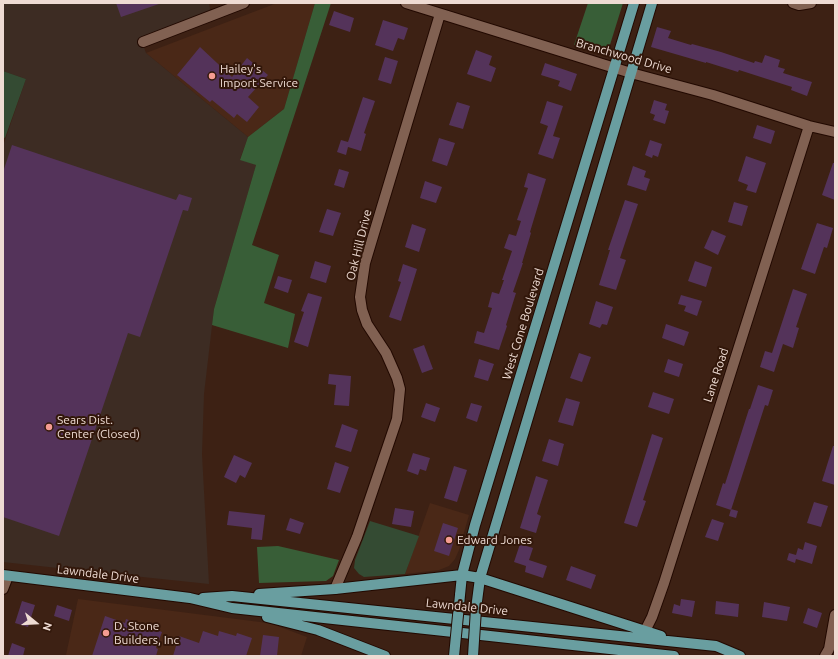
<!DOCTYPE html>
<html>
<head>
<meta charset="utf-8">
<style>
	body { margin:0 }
	#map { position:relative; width:838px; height:659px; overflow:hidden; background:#3d2114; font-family:Ubuntu,sans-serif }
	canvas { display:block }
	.frame { position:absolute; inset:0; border:4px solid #eedbd3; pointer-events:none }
	.north { position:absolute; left:16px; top:603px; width:40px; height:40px; -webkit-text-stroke:3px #32170a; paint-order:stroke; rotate:108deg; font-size:11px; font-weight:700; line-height:16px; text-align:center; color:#eedbd3 }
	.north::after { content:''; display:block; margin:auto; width:14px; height:18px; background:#eedbd3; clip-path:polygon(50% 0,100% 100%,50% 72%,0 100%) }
</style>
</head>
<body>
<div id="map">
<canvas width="838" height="659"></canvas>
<div class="frame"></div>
<div class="north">N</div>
</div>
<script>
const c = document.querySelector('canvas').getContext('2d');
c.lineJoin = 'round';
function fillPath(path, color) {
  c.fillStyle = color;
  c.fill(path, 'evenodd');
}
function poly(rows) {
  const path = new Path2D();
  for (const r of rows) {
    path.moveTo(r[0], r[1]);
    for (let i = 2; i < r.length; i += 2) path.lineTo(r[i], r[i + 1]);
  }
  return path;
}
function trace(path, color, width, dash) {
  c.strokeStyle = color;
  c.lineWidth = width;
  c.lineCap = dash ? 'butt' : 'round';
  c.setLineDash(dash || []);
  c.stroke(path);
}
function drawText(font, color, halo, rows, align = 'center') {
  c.font = font + ' Ubuntu,sans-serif';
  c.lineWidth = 4;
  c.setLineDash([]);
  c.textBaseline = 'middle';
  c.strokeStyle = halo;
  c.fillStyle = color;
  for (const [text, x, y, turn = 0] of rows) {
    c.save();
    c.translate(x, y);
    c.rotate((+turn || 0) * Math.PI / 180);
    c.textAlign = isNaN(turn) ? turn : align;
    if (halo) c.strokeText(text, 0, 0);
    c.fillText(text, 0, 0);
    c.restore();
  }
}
const built = poly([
	[277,3,315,3,284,109,248,137,146,53],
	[430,503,469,515,459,550,455,559,449,566,439,570,405,574],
	[78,599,260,622,272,624,307,637,301,656,71,656,66,655]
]);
const industrial = poly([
	[3,3,209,3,210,9,209,12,141,39,146,53,248,137,240,159,256,165,214,309,204,394,202,454,209,584,76,570,3,562,3,146,26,79,3,71]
]);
const green = poly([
	[3,71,26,79,5,138,3,137],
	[370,521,419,536,405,574,364,577,359,574,354,568,355,560]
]);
const forest = poly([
	[315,3,331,3,252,245,279,255,264,303,295,314,288,348,212,325,214,309,256,165,240,160,248,137,284,109],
	[588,3,623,3,609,48,603,51,574,45],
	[278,546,339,560,333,576,326,581,259,583,257,547]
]);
const building = poly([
	[116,3,158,3,159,4,121,17],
	[334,11,354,18,350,32,329,25],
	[383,20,408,28,404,40,398,38,393,51,375,45],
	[657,27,671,31,668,38,691,45,692,44,721,52,754,63,755,61,762,63,765,55,780,60,778,67,785,69,783,73,812,82,807,96,791,90,792,87,739,70,738,72,706,62,706,63,651,47],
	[200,47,232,77,247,58,268,75,248,97,259,107,247,122,237,114,234,118,212,100,210,102,177,75],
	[476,50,492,56,489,65,496,68,491,82,467,74],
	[385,57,398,61,391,84,378,80],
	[545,63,577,74,571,91,558,86,560,81,541,75],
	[363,97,375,101,364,133,366,134,361,151,348,147,346,155,337,152,341,140,348,142],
	[654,100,667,104,665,110,669,111,665,124,653,120,655,115,650,113],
	[547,101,563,106,553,136,560,138,553,159,538,154,548,126,540,123],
	[457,102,470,106,463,129,449,125],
	[757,125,775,131,771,144,753,138],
	[439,138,455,143,447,166,432,161],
	[650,140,662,144,658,157,653,155,652,158,645,155],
	[12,145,176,200,179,194,192,198,188,211,183,210,140,337,128,333,59,536,3,517,3,172],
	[746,156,766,163,756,193,746,190,748,185,738,181],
	[833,163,835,163,835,200,822,195],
	[633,166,646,171,644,177,650,179,646,191,627,185],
	[339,169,349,172,344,188,334,185],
	[528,173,546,179,530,232,531,233,522,263,523,263,513,292,516,293,506,325,507,326,499,350,474,343,477,331,484,333,492,308,488,307,492,292,499,294,504,280,502,280,512,251,504,248,509,234,516,236,521,221,517,220,528,188,524,187],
	[425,181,442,187,436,203,420,198],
	[625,200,638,204,620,258,626,260,616,290,599,285,610,250,608,250],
	[734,202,748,206,742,226,728,222],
	[327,209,341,213,333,236,319,232],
	[817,223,833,228,827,248,824,247,815,274,801,269],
	[412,224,426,229,419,252,405,247],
	[712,230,726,236,718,255,704,248],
	[315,261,331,266,326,283,310,278],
	[695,261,712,267,706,287,688,281],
	[403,264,417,269,401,321,389,317,401,282,398,281],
	[278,276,292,280,288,293,274,288],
	[793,289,807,294,796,327,799,328,793,348,783,344,774,372,760,367,765,351,772,353],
	[308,293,322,297,308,347,294,342,304,312,301,311],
	[681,295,702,301,697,316,684,311,686,306,678,304],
	[596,301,613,307,607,325,602,324,600,328,589,324],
	[666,324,689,332,684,346,662,338],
	[424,345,433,369,422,373,413,349],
	[579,353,591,357,582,382,570,378],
	[479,359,494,364,488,381,474,377],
	[668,359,683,364,679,377,664,372],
	[329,374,351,376,349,406,334,405,336,385,328,384],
	[758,385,773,390,768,406,765,405,731,510,716,505,723,483,725,484,749,409,750,409],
	[653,392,674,399,669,414,648,407],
	[566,398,580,402,573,426,558,422],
	[426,403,440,408,435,422,421,417],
	[471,403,482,406,477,422,466,418],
	[342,424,358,430,351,452,335,447],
	[652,434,663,438,643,500,646,501,637,527,624,523],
	[549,439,564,444,558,466,542,461],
	[833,446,835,446,835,485,822,481],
	[413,453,430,458,426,471,420,469,418,475,407,471],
	[234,455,252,463,245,478,240,475,236,483,224,477],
	[335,462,349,467,340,493,327,489],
	[454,466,467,470,457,502,444,498],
	[536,476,548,480,537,514,541,516,536,533,520,528],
	[814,502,828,506,821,527,807,523],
	[395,508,414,511,411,527,392,524],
	[731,509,738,511,736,518,729,516],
	[229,511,265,515,262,540,251,539,252,528,227,525],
	[290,518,304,523,300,534,286,530],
	[712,519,724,523,718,541,705,537],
	[443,523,458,528,449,556,434,551],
	[805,542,817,546,812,564,796,559,795,563,787,560,789,553,796,555,798,548,803,550],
	[520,544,533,548,529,560,547,566,543,578,525,572,526,566,514,562],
	[571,566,596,575,591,589,566,580],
	[681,599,695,601,692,617,672,613,674,604,680,606],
	[22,601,35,605,28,627,15,623],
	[716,601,739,604,738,617,715,614],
	[764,602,790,607,787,621,762,617],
	[57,605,72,610,69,621,54,616],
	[808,608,822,613,817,628,803,623],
	[105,616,125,623,126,619,162,632,156,648,158,649,156,656,92,656],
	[203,631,218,636,219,631,236,636,237,633,252,638,246,656,173,656,179,636,199,643],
	[263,635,279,637,277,656,260,656],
	[12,643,25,648,23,656,8,656]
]);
const minor = poly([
	[406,3,631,73,713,95,809,126,835,132],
	[793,3,799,5,811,3],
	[143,42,244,3],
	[3,589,8,576],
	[335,589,357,537,397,419,400,389,397,378,386,353,367,324,362,310,360,297,365,263,440,14],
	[645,631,652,617,664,583,809,126],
	[825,656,829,649,835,615]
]);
const major = poly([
	[3,575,190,598,232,608,674,656],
	[259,594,335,589,462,575,480,578,661,636],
	[460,595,462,575,475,525,634,3],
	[203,598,232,596,716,646,740,656],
	[476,609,480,578,652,3],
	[267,617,318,630,385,656]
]);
const majorBridge = poly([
	[454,656,460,595],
	[473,656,476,609]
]);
const markers = [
	[212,76,4,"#f59c92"],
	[49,427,4,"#f59c92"],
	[449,540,4,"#f59c92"],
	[106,633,4,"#f59c92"]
];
const streetNames = [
	["Branchwood Drive",624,56,16],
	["Oak Hill Drive",359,245,-76],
	["West Cone Boulevard",523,324,-73],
	["Lane Road",716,375,-72],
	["Lawndale Drive",98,574,7],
	["Lawndale Drive",467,607,6]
];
const poiNames = [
	["Hailey's",220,69],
	["Import Service",220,83],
	["Sears Dist.",57,420],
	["Center (Closed)",57,434],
	["Edward Jones",457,540],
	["D. Stone",114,626],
	["Builders, Inc",114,640]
];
fillPath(built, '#4a2817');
fillPath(industrial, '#3d2c23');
fillPath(green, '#344b33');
fillPath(forest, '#385e37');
fillPath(building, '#54335a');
trace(minor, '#220901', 12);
trace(major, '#220901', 12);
trace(minor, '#816152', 10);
trace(major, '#699ea0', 10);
trace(majorBridge, '#220901', 12, []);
trace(majorBridge, '#699ea0', 10);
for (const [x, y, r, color] of markers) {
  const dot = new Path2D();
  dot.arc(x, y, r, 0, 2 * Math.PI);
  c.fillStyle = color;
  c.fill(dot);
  trace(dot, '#32170a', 1.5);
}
drawText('12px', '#eedbd3', '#32170a', streetNames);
drawText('12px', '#eedbd3', '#32170a', poiNames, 'left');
</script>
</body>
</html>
